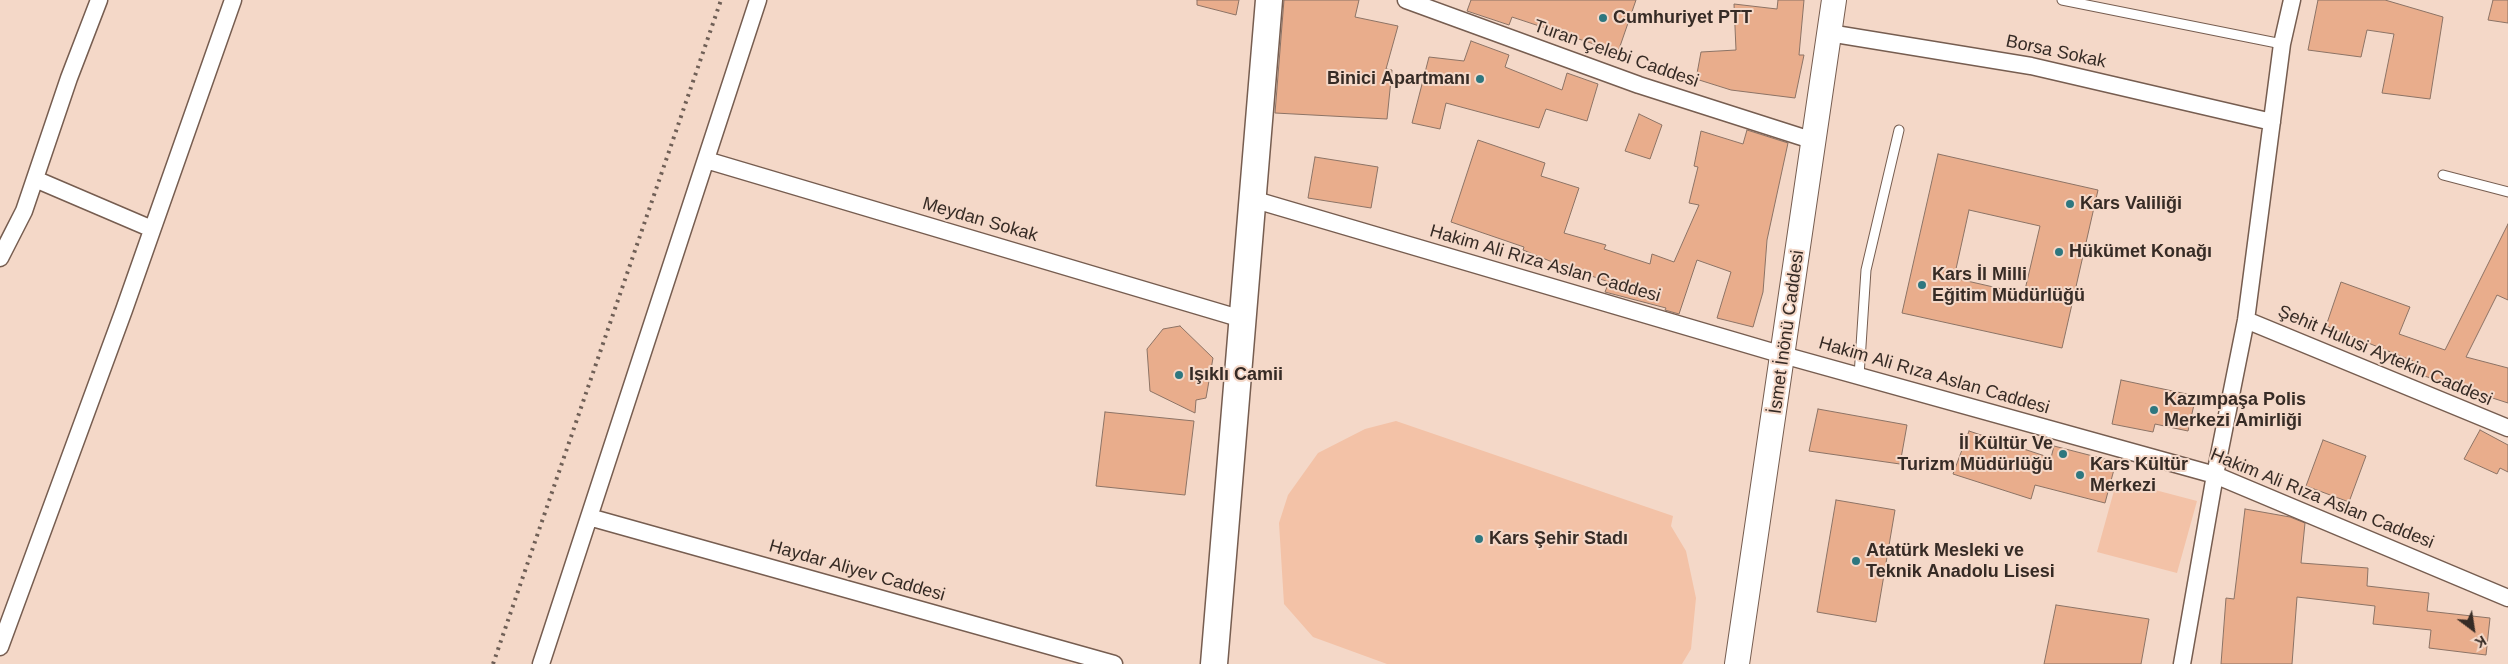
<!DOCTYPE html>
<html>
<head>
<meta charset="utf-8">
<style>
	body { margin:0 }
	#map { position:relative; width:2508px; height:664px; overflow:hidden; background:#f4d8c8; font-family:Helvetica,sans-serif }
	canvas { display:block }
	.north { position:absolute; left:2448px; top:604px; width:50px; height:50px; -webkit-text-stroke:4px #f4d8c8; paint-order:stroke; rotate:149deg; font-size:14px; font-weight:700; line-height:20px; text-align:center; color:#362b25 }
	.north::after { content:''; display:block; margin:auto; width:18px; height:22px; background:#362b25; clip-path:polygon(50% 0,100% 100%,50% 72%,0 100%) }
</style>
</head>
<body>
<div id="map">
<canvas width="2508" height="664"></canvas>
<div class="north">K</div>
</div>
<script>
const c = document.querySelector('canvas').getContext('2d');
c.lineJoin = 'round';
function fillPath(path, color) {
  c.fillStyle = color;
  c.fill(path, 'evenodd');
}
function poly(rows) {
  const path = new Path2D();
  for (const r of rows) {
    path.moveTo(r[0], r[1]);
    for (let i = 2; i < r.length; i += 2) path.lineTo(r[i], r[i + 1]);
  }
  return path;
}
function trace(path, color, width, dash) {
  c.strokeStyle = color;
  c.lineWidth = width;
  c.lineCap = dash ? 'butt' : 'round';
  c.setLineDash(dash || []);
  c.stroke(path);
}
function drawText(font, color, halo, rows, align = 'center') {
  c.font = font + ' Helvetica,sans-serif';
  c.lineWidth = 4;
  c.setLineDash([]);
  c.textBaseline = 'middle';
  c.strokeStyle = halo;
  c.fillStyle = color;
  for (const [text, x, y, turn = 0] of rows) {
    c.save();
    c.translate(x, y);
    c.rotate((+turn || 0) * Math.PI / 180);
    c.textAlign = isNaN(turn) ? turn : align;
    if (halo) c.strokeText(text, 0, 0);
    c.fillText(text, 0, 0);
    c.restore();
  }
}
const green = poly([
	[1396,421,1673,516,1671,526,1686,551,1696,598,1691,649,1682,664,1387,664,1313,637,1284,604,1279,523,1288,495,1318,453,1365,429],
	[2117,480,2197,501,2177,573,2097,552]
]);
const building = poly([
	[1197,0,1239,0,1236,15,1197,5,1197,0],
	[1284,0,1359,0,1355,17,1398,26,1386,69,1392,70,1387,119,1275,113,1284,0],
	[1471,0,1636,0,1618,52,1512,17,1509,25,1467,11,1471,0],
	[1778,0,1804,0,1799,55,1804,55,1795,98,1731,90,1696,79,1701,52,1736,50,1734,4,1777,9,1778,0],
	[2318,0,2385,0,2443,17,2430,99,2382,93,2394,34,2367,30,2361,57,2308,50,2318,0],
	[2493,0,2508,0,2508,23,2488,20,2493,0],
	[1471,41,1509,55,1505,67,1562,90,1567,73,1598,84,1587,121,1546,109,1539,128,1446,103,1440,129,1412,123,1429,57,1464,61,1471,41],
	[1639,114,1662,125,1650,159,1625,151,1639,114],
	[1747,130,1788,143,1767,240,1763,292,1753,327,1717,318,1731,272,1697,260,1679,314,1665,310,1666,308,1605,292,1609,282,1562,266,1523,250,1524,247,1451,222,1478,140,1545,163,1541,176,1579,188,1564,233,1606,245,1604,249,1650,264,1652,254,1674,262,1699,205,1689,203,1698,167,1694,166,1701,131,1743,144,1747,130],
	[1938,154,2098,190,2062,348,1902,313,1938,154],
	[1969,210,2040,226,2024,294,1954,278,1969,210],
	[1315,157,1378,167,1371,208,1308,198,1315,157],
	[2508,224,2508,300,2497,295,2466,357,2508,368,2508,403,2409,371,2413,361,2326,326,2341,282,2410,307,2399,334,2445,350,2508,224],
	[1180,326,1213,358,1206,398,1196,400,1195,413,1150,391,1147,349,1163,329,1180,326],
	[2121,380,2196,396,2188,431,2155,424,2153,432,2112,424,2121,380],
	[1818,409,1907,425,1900,464,1809,451,1818,409],
	[1105,412,1194,421,1185,495,1096,486,1105,412],
	[2480,430,2508,445,2508,472,2500,468,2497,474,2464,459,2480,430],
	[1969,431,2051,458,2054,446,2116,462,2105,503,2035,485,2031,499,1953,474,1969,431],
	[2323,440,2366,456,2349,502,2306,486,2323,440],
	[1836,500,1895,510,1876,622,1817,612,1836,500],
	[2245,509,2290,517,2305,523,2301,563,2368,568,2367,586,2429,593,2427,611,2490,618,2486,655,2429,648,2431,630,2373,624,2375,606,2297,597,2292,664,2221,664,2226,598,2234,599,2245,509],
	[2056,605,2149,619,2141,664,2044,664,2056,605]
]);
const lane = poly([
	[2062,0,2282,44],
	[2443,175,2508,192],
	[1859,376,1866,270,1899,130]
]);
const street = poly([
	[1406,0,1639,85,1814,141],
	[1829,33,2031,66,2272,122],
	[706,160,1242,319],
	[35,179,152,229],
	[1252,199,1783,355,2215,475,2508,598],
	[0,258,24,211,69,78,99,0],
	[2246,320,2508,428],
	[589,517,1114,664],
	[0,647,124,310,233,0],
	[541,664,758,0],
	[2182,664,2215,475,2246,320,2282,44,2292,0]
]);
const secondary = poly([
	[1737,664,1834,0]
]);
const primary = poly([
	[1214,664,1269,0]
]);
const rail = poly([
	[493,664,721,0]
]);
const markers = [
	[1603,18,5,"#2e777f"],
	[1480,79,5,"#2e777f"],
	[2070,204,5,"#2e777f"],
	[2059,252,5,"#2e777f"],
	[1922,285,5,"#2e777f"],
	[1179,375,5,"#2e777f"],
	[2154,410,5,"#2e777f"],
	[2063,454,5,"#2e777f"],
	[2080,475,5,"#2e777f"],
	[1479,539,5,"#2e777f"],
	[1856,561,5,"#2e777f"]
];
const poiNames = [
	["Cumhuriyet PTT",1613,18],
	["Binici Apartmanı",1470,79,"right"],
	["Kars Valiliği",2080,204],
	["Hükümet Konağı",2069,252],
	["Kars İl Milli",1932,275],
	["Eğitim Müdürlüğü",1932,296],
	["Işıklı Camii",1189,375],
	["Kazımpaşa Polis",2164,400],
	["Merkezi Amirliği",2164,421],
	["İl Kültür Ve",2053,444,"right"],
	["Turizm Müdürlüğü",2053,465,"right"],
	["Kars Kültür",2090,465],
	["Merkezi",2090,486],
	["Kars Şehir Stadı",1489,539],
	["Atatürk Mesleki ve",1866,551],
	["Teknik Anadolu Lisesi",1866,572]
];
const streetNames = [
	["Borsa Sokak",2056,52,12],
	["Turan Çelebi Caddesi",1616,54,19],
	["Meydan Sokak",980,220,16],
	["Hakim Ali Rıza Aslan Caddesi",1545,264,16],
	["İsmet İnönü Caddesi",1787,332,-82],
	["Şehit Hulusi Aytekin Caddesi",2385,356,23],
	["Hakim Ali Rıza Aslan Caddesi",1934,376,16],
	["Hakim Ali Rıza Aslan Caddesi",2322,499,22],
	["Haydar Aliyev Caddesi",857,571,16]
];
fillPath(green, '#f3c2a7');
fillPath(building, '#e9ad8c');
trace(building, '#8c7365', 1);
trace(lane, '#765d50', 11);
trace(street, '#765d50', 19);
trace(secondary, '#765d50', 26);
trace(primary, '#765d50', 29);
trace(lane, '#fff', 9);
trace(street, '#fff', 16);
trace(secondary, '#fff', 24);
trace(primary, '#fff', 26);
trace(rail, '#6f5f56', 4, [2.5, 5]);
for (const [x, y, r, color] of markers) {
  const dot = new Path2D();
  dot.arc(x, y, r, 0, 2 * Math.PI);
  c.fillStyle = color;
  c.fill(dot);
  trace(dot, '#f4d8c8', 2);
}
drawText('bold 18px', '#362b25', '#f4d8c8', poiNames, 'left');
drawText('18px', '#362b25', '#f4d8c8', streetNames);
</script>
</body>
</html>
